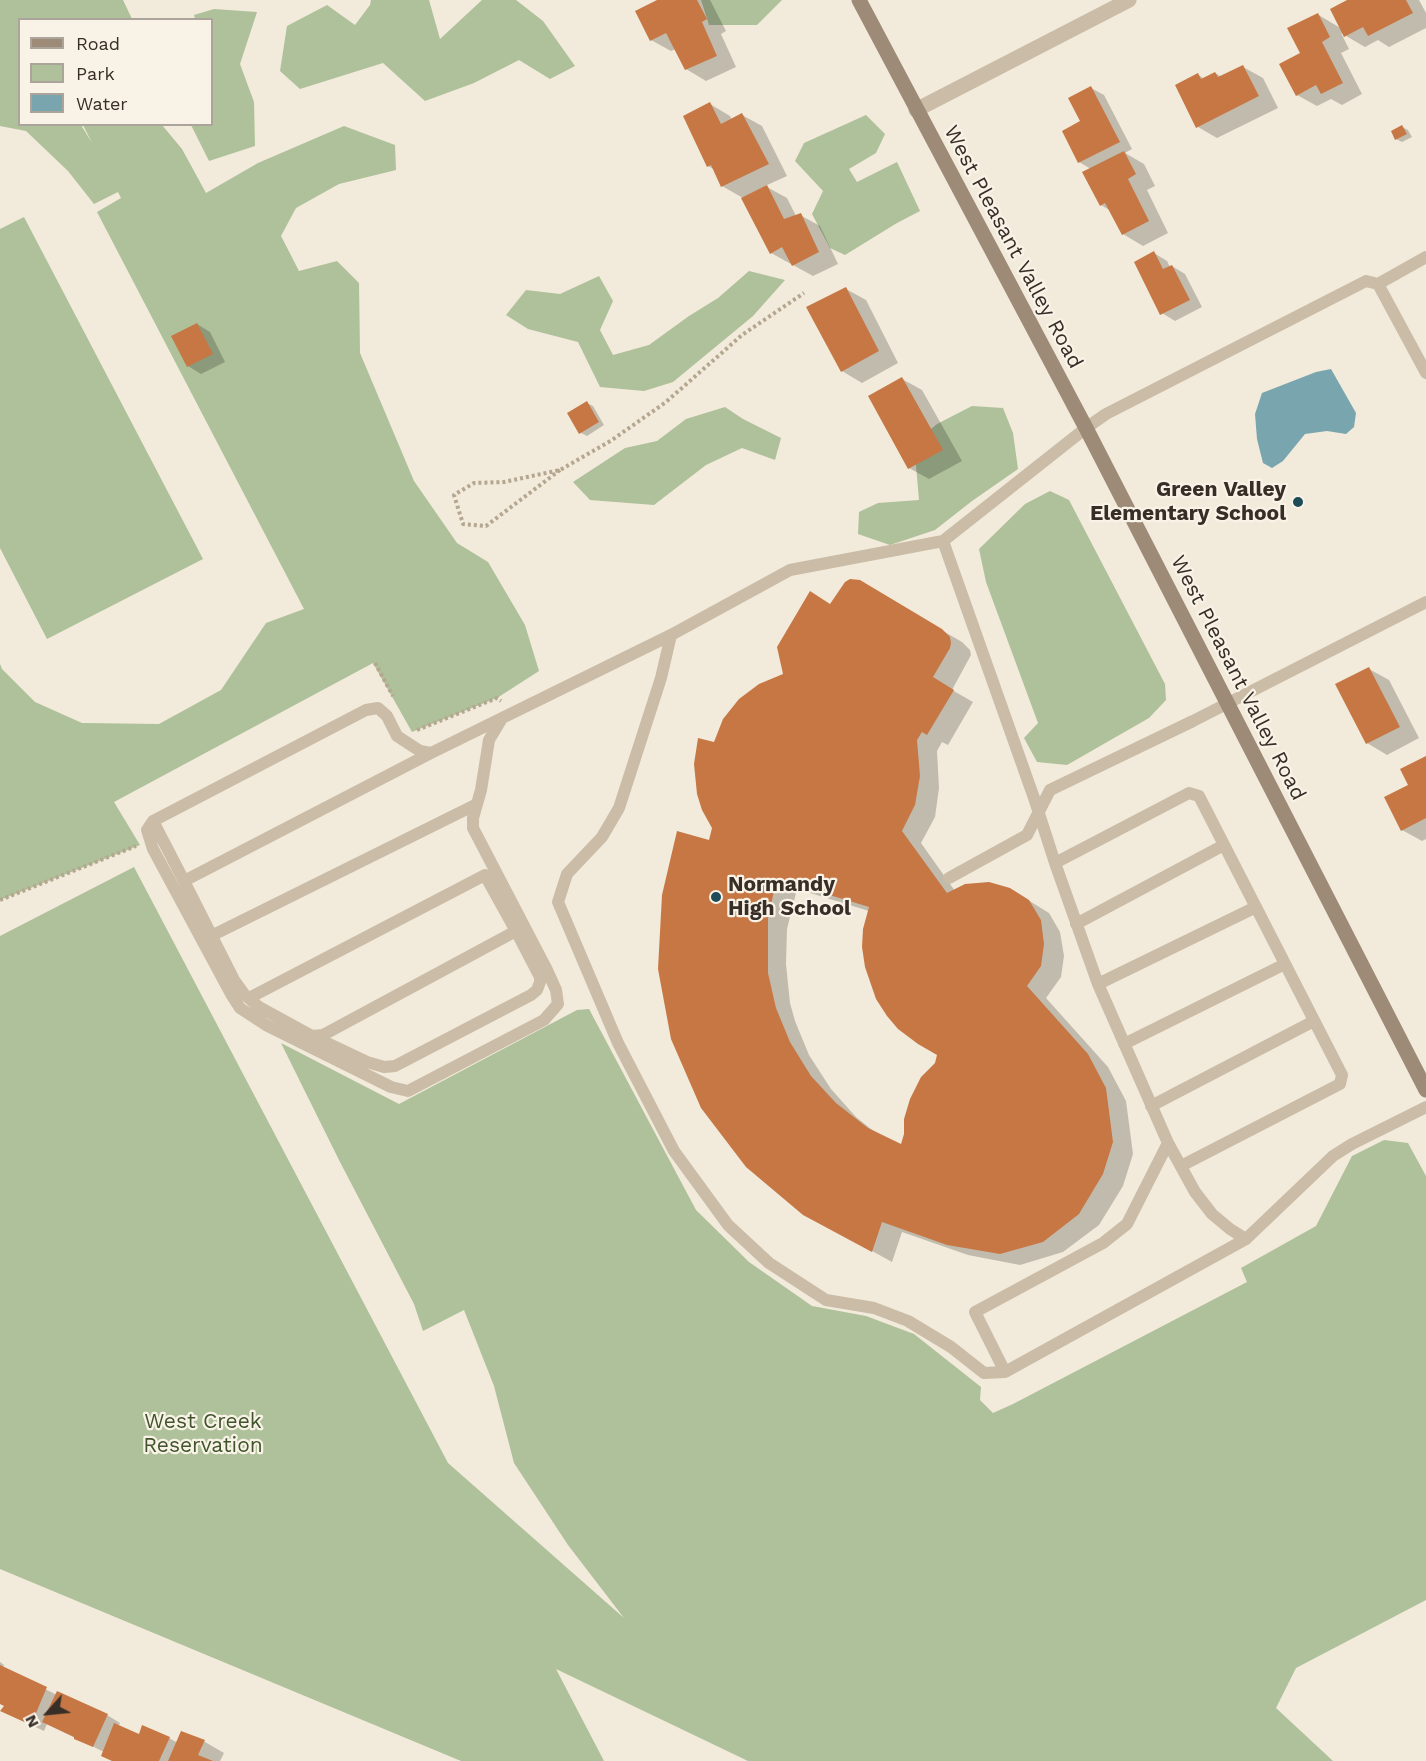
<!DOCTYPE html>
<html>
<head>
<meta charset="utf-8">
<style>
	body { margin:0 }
	#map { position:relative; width:1426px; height:1761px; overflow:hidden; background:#f2eada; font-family:"Work Sans",sans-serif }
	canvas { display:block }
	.legend { position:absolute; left:18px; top:18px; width:195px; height:108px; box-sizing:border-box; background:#f9f3e7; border:2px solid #aba49a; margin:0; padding:8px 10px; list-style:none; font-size:18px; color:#362e27 }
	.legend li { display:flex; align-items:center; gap:12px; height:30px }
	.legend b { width:30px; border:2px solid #aba49a }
	.north { position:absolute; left:18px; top:1683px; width:60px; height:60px; -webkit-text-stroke:4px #f9f3e7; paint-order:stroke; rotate:243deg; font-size:16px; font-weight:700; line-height:24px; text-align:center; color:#362e27 }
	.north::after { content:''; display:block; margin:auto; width:21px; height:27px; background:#362e27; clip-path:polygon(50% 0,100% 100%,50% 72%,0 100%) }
</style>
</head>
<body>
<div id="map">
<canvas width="1426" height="1761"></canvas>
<ul class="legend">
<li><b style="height:8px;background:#9d8b78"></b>Road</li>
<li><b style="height:16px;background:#aec19a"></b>Park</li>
<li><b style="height:16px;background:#79a5af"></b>Water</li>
</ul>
<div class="north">N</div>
</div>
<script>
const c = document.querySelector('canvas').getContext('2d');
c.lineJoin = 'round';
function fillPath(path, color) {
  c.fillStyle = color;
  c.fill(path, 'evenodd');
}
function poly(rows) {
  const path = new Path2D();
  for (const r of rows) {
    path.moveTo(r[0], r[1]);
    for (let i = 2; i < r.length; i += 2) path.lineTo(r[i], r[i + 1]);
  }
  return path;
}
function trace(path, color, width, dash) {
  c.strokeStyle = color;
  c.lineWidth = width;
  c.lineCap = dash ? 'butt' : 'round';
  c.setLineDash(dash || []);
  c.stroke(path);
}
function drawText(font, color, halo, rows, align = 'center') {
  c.font = font + ' "Work Sans",sans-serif';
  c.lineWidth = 4.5;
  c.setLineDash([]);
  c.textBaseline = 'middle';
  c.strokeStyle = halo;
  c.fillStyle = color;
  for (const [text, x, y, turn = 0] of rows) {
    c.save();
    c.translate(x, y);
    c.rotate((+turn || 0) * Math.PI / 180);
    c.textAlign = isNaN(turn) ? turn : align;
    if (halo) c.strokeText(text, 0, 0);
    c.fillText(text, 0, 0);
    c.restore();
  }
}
const green = poly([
	[0,0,123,0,132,19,26,20,25,18,25,19,20,20,20,124,81,125,92,143,83,125,162,125,182,149,206,193,258,163,344,126,395,145,396,170,339,184,296,208,281,236,299,271,337,261,359,283,360,353,414,481,457,543,488,562,525,625,539,671,497,698,412,732,373,663,114,802,140,845,0,900,0,664,2,669,35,702,82,723,159,724,221,690,266,623,304,609,97,212,121,198,118,192,94,204,68,171,26,131,0,126],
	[371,0,429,0,440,39,482,0,516,0,543,21,575,66,550,79,519,60,474,83,425,101,383,63,300,89,280,71,287,26,327,5,355,25,370,5],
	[701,0,782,0,757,25,709,25],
	[214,9,257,12,240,64,254,102,255,146,209,161,191,125,212,124,212,20,195,19,194,15],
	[866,115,885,134,876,153,849,169,857,182,897,162,920,211,897,223,845,255,830,248,812,214,823,191,795,161,804,143],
	[24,217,203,559,47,639,0,548,0,229],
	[749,271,785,280,753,316,673,382,644,391,600,387,578,342,528,329,506,315,526,290,560,294,599,276,613,301,600,330,613,355,649,345,689,316,718,298],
	[972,406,1003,408,1013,433,1018,469,972,501,935,530,890,545,858,534,859,512,878,503,919,500,914,443,937,424],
	[725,407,743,419,781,438,775,460,742,448,706,465,654,505,590,500,573,482,625,448,657,441,686,419],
	[1050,491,1069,500,1165,684,1166,700,1149,718,1067,765,1037,762,1024,738,1038,723,986,582,979,549,1025,504],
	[134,867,448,1463,624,1618,568,1545,514,1463,494,1386,464,1310,423,1331,414,1304,339,1160,281,1043,399,1104,577,1010,589,1009,696,1210,749,1262,812,1306,866,1316,914,1334,981,1387,980,1400,993,1413,1013,1404,1247,1282,1241,1268,1316,1226,1352,1156,1384,1140,1408,1143,1426,1176,1426,1600,1296,1668,1276,1708,1333,1761,748,1761,556,1669,604,1761,461,1761,0,1569,0,936]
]);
const water = poly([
	[1331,369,1356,413,1354,427,1346,434,1327,431,1305,434,1283,461,1272,468,1263,463,1257,439,1255,414,1262,393,1316,372]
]);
const shadow = poly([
	[660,0,710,0,726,31,721,34,736,67,706,81,686,69,676,49,671,51,651,40],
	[1350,0,1419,0,1426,13,1426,28,1389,47,1378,40,1365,47,1341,33,1349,49,1341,53,1362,94,1342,105,1331,99,1317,106,1297,95,1302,54,1317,14,1342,29],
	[1243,67,1263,78,1278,108,1217,138,1198,127,1198,75,1205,79,1215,73,1222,77],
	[1091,88,1104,95,1132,149,1125,153,1144,164,1155,186,1147,190,1168,233,1143,246,1123,234,1111,211,1101,205,1091,169,1079,162,1082,122],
	[710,104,730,116,732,120,742,115,762,126,787,176,765,186,787,198,796,216,800,215,820,226,838,264,813,276,771,253,743,198,722,186,715,170,708,166],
	[1402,127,1408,130,1412,137,1402,142,1396,139],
	[1154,253,1167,261,1170,267,1172,266,1185,274,1202,307,1175,321,1162,313],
	[846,289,866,300,898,363,862,383,842,371],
	[197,324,210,332,225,362,201,374,188,366],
	[902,379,922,390,962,461,929,479,909,468],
	[587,403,593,406,604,425,587,436,581,433],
	[855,580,962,642,970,650,971,655,952,690,973,702,948,745,942,742,937,751,939,788,935,817,921,843,955,891,1010,889,1049,913,1060,932,1064,956,1061,977,1046,998,1108,1067,1126,1101,1133,1154,1123,1186,1099,1225,1063,1252,1020,1265,968,1255,902,1232,892,1262,825,1225,710,841,714,828,714,744,785,675,831,605],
	[797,889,869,911,939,1054,902,1146,888,1140,871,1129,856,1117,831,1089,809,1055,795,1021,790,1003,786,964,787,929],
	[1369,669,1389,680,1419,738,1387,755,1367,743],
	[1426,758,1426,839,1422,841,1402,830,1410,786],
	[0,1662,4,1665,3,1668,57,1695,107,1715,120,1723,118,1727,140,1736,169,1738,178,1743,182,1733,205,1742,224,1753,220,1761,113,1761,104,1752,47,1724,44,1731,2,1711,6,1706,0,1703]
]);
const building = poly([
	[657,0,697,0,707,19,702,22,717,56,685,70,666,33,650,41,635,11],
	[1347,0,1406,0,1413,13,1368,36,1363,27,1344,37,1330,9],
	[1318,13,1330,37,1322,42,1343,83,1321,94,1316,85,1296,96,1279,64,1300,53,1287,28],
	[1243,65,1259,96,1196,128,1175,85,1198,73,1201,79,1215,72,1218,77],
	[1091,86,1120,142,1078,163,1062,131,1080,121,1068,98],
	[710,102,721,124,742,113,769,164,721,187,711,165,707,167,683,116],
	[1402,125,1407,134,1395,140,1391,131],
	[1124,151,1136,174,1128,179,1149,221,1122,235,1105,203,1100,206,1082,172],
	[767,185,784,219,801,213,819,252,792,266,782,247,770,254,741,198],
	[1154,251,1163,269,1172,265,1190,300,1160,315,1134,262],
	[846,287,879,351,841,372,806,307],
	[197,323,213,354,187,367,171,336],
	[902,377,943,450,908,469,868,396],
	[587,401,599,422,579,434,567,413],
	[850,579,860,580,942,629,950,637,951,643,950,648,933,677,954,690,927,735,922,732,917,740,920,776,915,805,902,831,947,893,965,884,989,882,1010,888,1029,900,1041,920,1044,944,1041,966,1027,986,1088,1054,1106,1088,1113,1142,1103,1174,1079,1214,1043,1242,1000,1254,947,1245,882,1222,872,1252,803,1215,746,1167,701,1108,671,1039,658,969,662,895,677,831,709,840,712,828,702,810,697,794,694,764,698,738,714,742,723,719,739,699,759,684,783,674,777,647,810,591,830,604,845,582],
	[777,879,869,907,863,929,862,947,865,967,876,999,887,1016,898,1029,918,1044,937,1055,935,1063,921,1077,910,1099,904,1119,904,1134,901,1144,868,1128,836,1103,811,1076,790,1042,776,1008,768,973,768,917],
	[1369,667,1400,727,1366,744,1335,684],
	[1426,756,1426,818,1401,831,1384,797,1408,785,1400,769],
	[0,1665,47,1687,31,1725,0,1711,4,1706,0,1704],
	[57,1691,108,1714,93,1747,74,1739,74,1737,42,1722],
	[114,1723,139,1734,142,1725,170,1737,159,1761,112,1761,101,1756],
	[181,1731,205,1740,198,1755,213,1761,168,1761]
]);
const path = poly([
	[560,470,486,526,463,524,454,495,474,483,504,482,560,470,612,440,666,402,742,335,804,293],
	[375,663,393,696],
	[417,730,497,698,501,701],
	[0,900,136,846]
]);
const service = poly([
	[1378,284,1426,257],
	[943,541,1034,798,1055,863,1098,984,1168,1143,1195,1192,1212,1214,1230,1229,1246,1239],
	[671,635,661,678,619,808,602,837,567,874,558,902,618,1043,674,1151,728,1225,769,1263,826,1300,874,1308,908,1321,951,1347,984,1373,1005,1372,1246,1239,1333,1156,1352,1144,1426,1107],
	[431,753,420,751,397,736,387,716,378,708,366,710,153,821,147,830,153,849,231,994,240,1008,266,1025,391,1087,408,1091,544,1020,558,1004,556,990,547,970,473,828,473,818,481,790,489,740,501,720],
	[153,821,184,881,431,753,671,635,790,570,943,541,1086,428,1106,414,1366,281,1378,284,1426,373],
	[1055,863,1189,793,1199,796,1342,1075,1340,1084,1181,1166],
	[949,878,1027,835,1050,790,1193,721,1426,602],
	[184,881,234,980,244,994,259,1007,312,1036,323,1035,516,931,485,875,249,998],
	[1076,924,1224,845],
	[211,936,477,804],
	[1098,984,1256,907],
	[312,1036,367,1062,384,1067,395,1066,531,995,537,990,540,982,540,977,516,931],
	[1124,1044,1285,964],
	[1151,1106,1314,1021],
	[1005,1372,975,1312,1103,1243,1127,1224,1168,1143]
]);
const minor = poly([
	[916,110,1129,0]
]);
const secondary = poly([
	[859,0,1086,428,1426,1090]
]);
const markers = [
	[1298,502,6,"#1d4b57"],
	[716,897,6,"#1d4b57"]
];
const streetNames = [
	["West Pleasant Valley Road",1013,247,62],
	["West Pleasant Valley Road",1238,678,63]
];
const poiNames = [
	["Green Valley",1286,490],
	["Elementary School",1286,514],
	["Normandy",728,885,"left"],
	["High School",728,909,"left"]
];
const parkNames = [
	["West Creek",203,1422],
	["Reservation",203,1446]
];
fillPath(green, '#aec19a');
fillPath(water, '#79a5af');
fillPath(shadow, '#0003');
fillPath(building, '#c67744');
trace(path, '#b5a690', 4, [3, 3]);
trace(service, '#cabca6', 12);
trace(minor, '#cabca6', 15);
trace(secondary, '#9d8b78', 15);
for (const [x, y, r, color] of markers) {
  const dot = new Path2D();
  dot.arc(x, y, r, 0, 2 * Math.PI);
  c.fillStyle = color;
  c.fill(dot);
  trace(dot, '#f9f3e7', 2);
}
drawText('21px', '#362e27', '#f9f3e7', streetNames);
drawText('bold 21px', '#362e27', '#f9f3e7', poiNames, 'right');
drawText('21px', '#3f542b', '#f9f3e7', parkNames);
</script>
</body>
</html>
